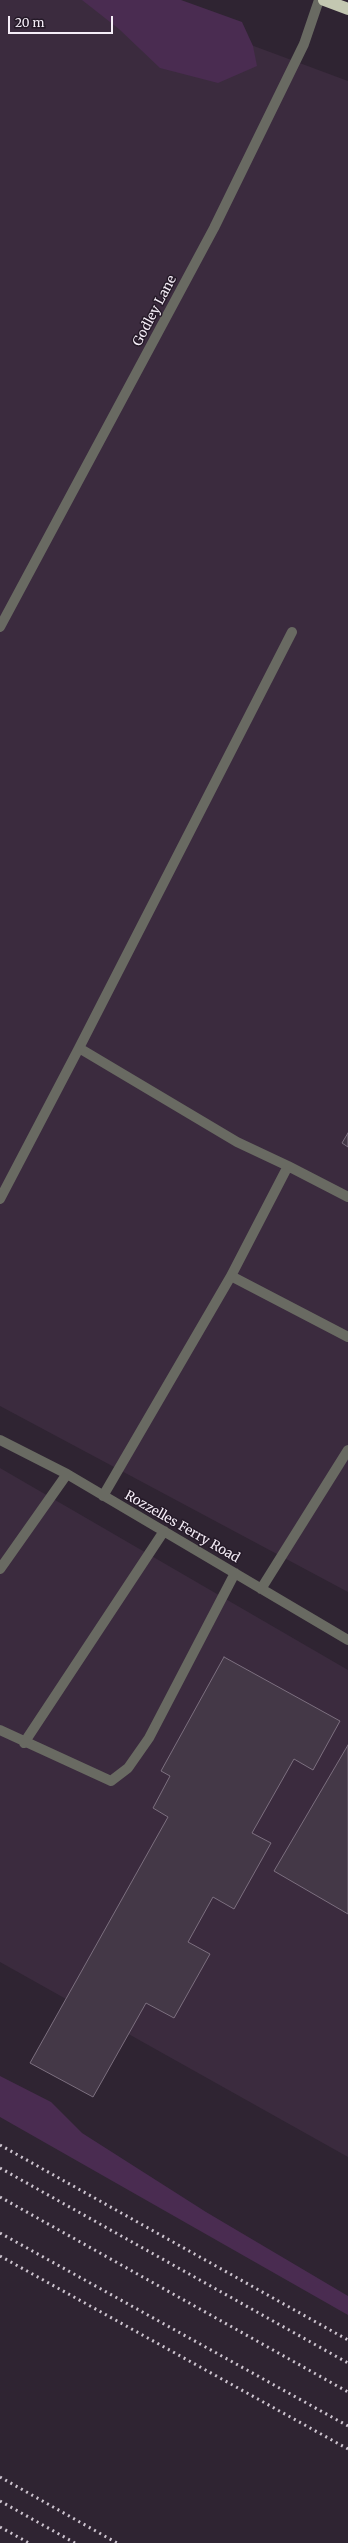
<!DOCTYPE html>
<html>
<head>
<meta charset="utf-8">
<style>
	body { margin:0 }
	#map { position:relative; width:348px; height:2543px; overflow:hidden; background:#2f2432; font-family:Merriweather,serif }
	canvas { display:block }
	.scale { position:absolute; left:8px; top:16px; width:105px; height:18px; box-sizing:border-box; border:2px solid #f5edf7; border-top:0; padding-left:5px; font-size:12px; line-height:14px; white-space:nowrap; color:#f5edf7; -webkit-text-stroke:3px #251a28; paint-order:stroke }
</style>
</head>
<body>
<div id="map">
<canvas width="348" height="2543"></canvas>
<div class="scale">20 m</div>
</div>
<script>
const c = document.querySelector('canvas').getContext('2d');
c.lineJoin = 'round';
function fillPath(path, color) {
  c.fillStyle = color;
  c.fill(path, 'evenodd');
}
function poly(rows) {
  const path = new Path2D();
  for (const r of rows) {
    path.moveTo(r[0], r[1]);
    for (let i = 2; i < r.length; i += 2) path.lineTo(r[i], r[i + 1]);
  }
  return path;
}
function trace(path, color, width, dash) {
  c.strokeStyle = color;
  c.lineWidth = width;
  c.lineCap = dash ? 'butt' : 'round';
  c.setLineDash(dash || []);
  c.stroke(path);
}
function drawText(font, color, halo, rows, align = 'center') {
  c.font = font + ' Merriweather,serif';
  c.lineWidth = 3;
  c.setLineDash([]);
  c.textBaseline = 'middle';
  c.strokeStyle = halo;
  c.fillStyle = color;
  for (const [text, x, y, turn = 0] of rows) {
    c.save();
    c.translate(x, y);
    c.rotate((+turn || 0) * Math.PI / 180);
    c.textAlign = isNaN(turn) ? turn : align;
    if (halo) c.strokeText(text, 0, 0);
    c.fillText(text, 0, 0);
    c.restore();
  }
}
const built = poly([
	[0,0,130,0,348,81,348,1592,0,1406],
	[0,1468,348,1670,348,2157,0,1962]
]);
const green = poly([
	[82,0,181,0,242,22,253,46,257,66,218,83,160,68,119,29],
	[0,2076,51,2102,82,2133,206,2212,348,2296,348,2315,0,2117]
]);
const building = poly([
	[348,1133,348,1147,342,1143,348,1133],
	[224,1657,340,1721,313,1770,294,1759,252,1833,271,1843,234,1909,213,1897,188,1942,210,1954,174,2018,146,2003,93,2097,30,2063,168,1817,153,1808,170,1776,161,1771,224,1657],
	[348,1745,348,1914,274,1871,348,1745]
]);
const minor = poly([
	[0,627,214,228,304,44,319,0],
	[79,1048,292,632],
	[288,1166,348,1197],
	[0,1199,79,1048,237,1142,288,1166,231,1276],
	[0,1440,67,1474,348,1640],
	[103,1496,231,1276,348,1337],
	[0,1569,67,1474],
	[261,1589,348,1450],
	[0,1730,111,1781,128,1768,149,1738,235,1573],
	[24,1743,164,1531]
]);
const highway = poly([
	[324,0,348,9]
]);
const rail = poly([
	[0,2145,348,2340],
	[0,2168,348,2363],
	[0,2197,348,2392],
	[0,2233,348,2426],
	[0,2256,348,2449],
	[0,2477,117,2543],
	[0,2501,75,2543],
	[0,2527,29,2543]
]);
const streetNames = [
	["Godley Lane",155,311,-62],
	["Rozzelles Ferry Road",182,1527,30]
];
fillPath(built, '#3b2b3e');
fillPath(green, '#4a2c51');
fillPath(building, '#443847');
trace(building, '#7c6f7f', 1);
trace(minor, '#696a62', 10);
trace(highway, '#c3c7b1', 12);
trace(rail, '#cdc4cf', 3, [2, 4]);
drawText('13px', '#f5edf7', '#251a28', streetNames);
</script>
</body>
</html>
